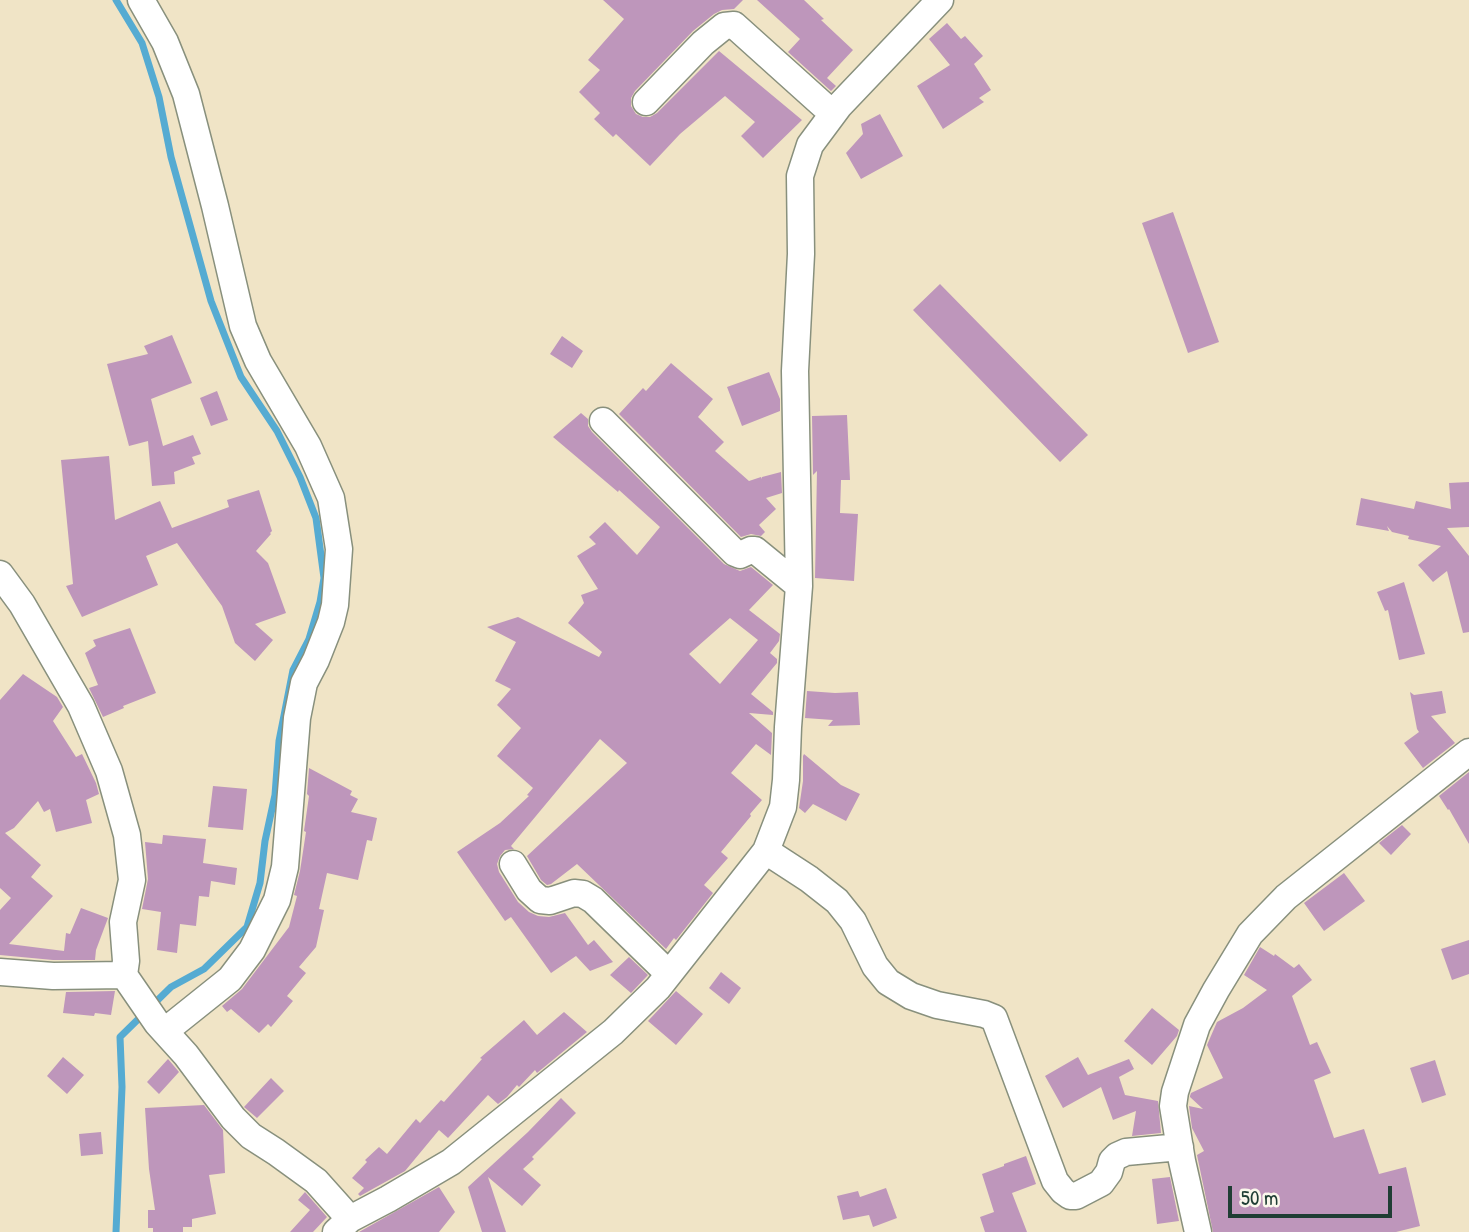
<!DOCTYPE html>
<html>
<head>
<meta charset="utf-8">
<style>
	body { margin:0 }
	#map { position:relative; width:1469px; height:1232px; overflow:hidden; background:#f0e4c6; font-family:"Patrick Hand",sans-serif }
	canvas { display:block }
	.scale { position:absolute; left:1228px; top:1186px; width:164px; height:32px; box-sizing:border-box; border:4px solid #1f3d34; border-top:0; padding-left:9px; font-size:21px; line-height:24px; white-space:nowrap; color:#1f3d34; -webkit-text-stroke:5px #fbf7ec; paint-order:stroke }
</style>
</head>
<body>
<div id="map">
<canvas width="1469" height="1232"></canvas>
<div class="scale">50 m</div>
</div>
<script>
const c = document.querySelector('canvas').getContext('2d');
c.lineJoin = 'round';
function poly(rows) {
  const path = new Path2D();
  for (const r of rows) {
    path.moveTo(r[0], r[1]);
    for (let i = 2; i < r.length; i += 2) path.lineTo(r[i], r[i + 1]);
  }
  return path;
}
function trace(path, color, width, dash) {
  c.strokeStyle = color;
  c.lineWidth = width;
  c.lineCap = dash ? 'butt' : 'round';
  c.setLineDash(dash || []);
  c.stroke(path);
}
function fillPath(path, color) {
  c.fillStyle = color;
  c.fill(path, 'evenodd');
}
const stream = poly([
	[116,0,142,43,159,97,171,157,211,301,241,377,277,431,300,477,316,518,324,578,320,602,309,639,293,670,279,741,275,795,265,841,260,883,247,927,204,969,171,987,120,1037,122,1087,116,1232]
]);
const building = poly([
	[603,0,743,0,734,9,722,10,714,14,693,31,635,91,631,98,631,106,636,114,643,117,650,117,657,113,719,51,802,120,763,158,741,136,755,122,725,96,680,134,650,166,616,134,613,137,594,119,600,113,579,92,600,70,588,60,624,19],
	[757,0,804,0,824,19,821,20,853,50,827,78,836,86,831,91,788,52,800,39],
	[947,23,961,39,965,36,983,56,974,64,991,90,979,98,984,102,943,129,917,86,950,65,929,39],
	[880,114,903,156,861,179,846,153,863,134,861,124],
	[1173,212,1219,342,1188,353,1142,223],
	[940,284,1088,435,1060,462,913,310],
	[172,335,192,383,151,399,163,446,193,435,201,454,192,457,195,464,174,472,175,484,152,486,148,441,129,446,107,364,148,354,144,346],
	[562,336,583,351,572,368,550,354],
	[671,363,713,399,698,417,724,442,715,451,749,481,761,477,762,479,762,477,781,472,782,493,766,498,776,509,759,525,765,532,761,536,751,534,741,537,619,414,643,388,646,391],
	[769,372,780,399,780,411,742,426,727,387],
	[217,391,228,420,211,426,200,398],
	[581,413,588,419,588,426,592,432,724,564,740,571,751,567,773,585,749,610,780,634,779,641,770,653,777,659,777,663,751,694,773,712,773,715,749,713,772,733,771,755,756,744,731,773,762,800,750,814,751,816,721,852,728,858,704,885,713,893,676,940,674,938,666,949,577,864,551,884,547,885,541,880,527,856,627,763,600,739,511,846,514,849,505,850,500,856,497,864,499,872,518,902,529,912,538,916,549,917,565,913,588,945,594,940,613,962,590,971,576,956,551,973,511,917,505,921,457,852,500,823,529,796,527,795,533,788,497,756,521,728,497,705,511,689,495,681,516,642,487,627,518,617,599,657,602,652,568,623,584,603,581,595,598,589,577,556,596,544,589,537,605,522,637,555,660,527,619,490,618,492,553,437],
	[730,618,758,640,720,684,689,654],
	[847,415,850,480,841,480,840,513,858,514,854,581,815,578,817,471,813,475,812,416],
	[109,456,115,520,160,501,172,528,229,507,227,500,259,490,272,531,270,533,271,534,256,551,268,563,286,613,255,624,273,640,255,661,235,643,222,606,177,543,146,556,158,585,82,617,66,586,73,584,61,460],
	[1469,482,1469,527,1447,528,1469,556,1469,632,1463,633,1447,571,1433,582,1418,565,1441,546,1408,539,1409,536,1392,532,1387,526,1389,531,1356,525,1361,498,1414,509,1416,501,1451,509,1449,483],
	[1404,582,1425,654,1399,660,1388,610,1385,611,1377,592],
	[130,628,156,693,123,706,124,708,103,717,89,688,98,685,85,653,96,646,93,640],
	[23,674,57,697,63,707,53,721,76,757,82,754,96,783,99,794,86,800,92,823,56,832,50,809,44,812,38,801,14,828,5,833,41,865,31,877,53,896,9,944,64,951,66,933,70,934,81,908,108,918,96,950,95,960,53,960,0,955,0,910,11,898,0,888,0,700],
	[807,691,835,693,858,692,860,725,828,726,833,720,805,718],
	[1442,691,1446,713,1431,716,1455,743,1423,768,1404,743,1419,732,1417,729,1410,692,1414,695],
	[804,754,841,785,860,794,846,821,813,804,805,813,799,808,803,781,803,756],
	[309,768,352,791,350,795,358,799,351,812,377,818,372,841,367,840,358,880,327,873,319,909,324,910,316,947,299,967,306,973,287,996,293,1001,271,1027,268,1024,259,1033,231,1009,227,1012,222,1006,242,989,289,927,297,896,294,895,300,871,306,832,304,831,309,796,307,794],
	[1469,772,1469,844,1449,809,1448,810,1439,796],
	[213,786,247,789,243,830,208,827],
	[1402,825,1411,834,1391,855,1379,843],
	[163,835,206,839,203,863,237,868,235,885,211,881,209,897,199,896,196,926,180,924,177,953,157,950,161,912,142,909,148,879,145,842,162,844],
	[1344,873,1365,901,1324,931,1304,903],
	[1469,940,1469,974,1452,980,1441,949],
	[1260,947,1274,956,1275,954,1294,968,1299,964,1312,980,1292,996,1310,1045,1317,1042,1331,1073,1314,1080,1334,1138,1364,1129,1379,1174,1406,1167,1420,1226,1396,1232,1213,1232,1197,1155,1204,1151,1192,1128,1189,1106,1203,1109,1190,1097,1190,1096,1191,1093,1223,1078,1207,1045,1217,1022,1243,1008,1267,990,1244,975],
	[629,957,648,975,631,993,610,975],
	[721,972,741,988,729,1004,709,988],
	[115,991,111,1015,95,1013,94,1016,63,1013,66,992],
	[676,991,703,1014,676,1045,648,1021],
	[1152,1008,1179,1030,1177,1036,1152,1065,1124,1041],
	[564,1012,587,1032,537,1073,535,1070,519,1087,517,1085,507,1097,498,1104,488,1095,448,1138,439,1130,405,1171,360,1196,358,1194,364,1188,352,1178,367,1162,365,1160,379,1147,387,1154,416,1119,420,1123,441,1100,444,1102,482,1059,480,1058,524,1020,537,1035],
	[63,1057,84,1075,67,1094,47,1076],
	[1078,1057,1088,1075,1129,1059,1134,1069,1119,1077,1125,1095,1158,1101,1161,1133,1132,1136,1136,1111,1113,1120,1101,1087,1063,1108,1045,1076],
	[168,1059,179,1072,159,1094,147,1082],
	[1435,1060,1446,1095,1422,1103,1410,1068],
	[271,1078,284,1091,257,1118,244,1107],
	[561,1098,576,1113,532,1157,534,1159,523,1169,541,1185,522,1206,488,1177,506,1232,482,1232,468,1187,528,1132],
	[204,1105,223,1130,225,1173,209,1175,216,1214,192,1219,192,1227,183,1227,183,1232,153,1232,153,1228,148,1228,148,1210,155,1210,149,1169,145,1108],
	[101,1132,103,1154,81,1156,79,1134],
	[1026,1156,1036,1184,1012,1193,1027,1232,985,1232,980,1217,994,1212,982,1174,1004,1166,1004,1164],
	[1170,1177,1179,1221,1157,1224,1152,1179],
	[439,1187,455,1212,439,1232,359,1232],
	[886,1188,897,1218,873,1227,869,1215,843,1220,837,1196,858,1191,860,1197],
	[305,1192,327,1217,313,1232,290,1232,310,1210,298,1200]
]);
const minor = poly([
	[141,0,165,42,186,94,215,206,243,326,258,361,308,446,331,498,339,549,335,605,331,622,316,660,304,683,297,718,285,867,277,900,252,950,230,979,165,1031],
	[646,102,703,43,724,26,734,25,833,114],
	[603,421,735,553,740,555,751,550,755,550,799,586],
	[0,574,22,604,81,706,109,771,127,835,132,880,123,922,126,961,124,975,157,1023,186,1055,233,1118,251,1136,276,1152,316,1181,350,1219],
	[766,851,809,879,837,901,853,921,875,966,888,982,911,996,937,1005,984,1014,994,1018,1055,1181,1063,1191,1070,1196,1076,1196,1101,1183,1109,1172,1112,1161,1117,1156,1126,1152,1180,1147],
	[513,864,529,890,540,900,550,901,574,893,583,894,593,900,669,974],
	[0,972,53,976,124,975],
	[336,1232,350,1219,388,1199,451,1162,613,1032,658,988,766,851,783,807,786,780,788,727,799,586,795,371,801,254,800,176,810,145,839,106,940,0],
	[1198,1232,1182,1161,1173,1106,1175,1092,1197,1025,1216,990,1250,934,1286,897,1469,752]
]);
trace(stream, '#55abd2', 7);
fillPath(building, '#be96bb');
trace(minor, '#88907d', 29);
trace(minor, '#fff', 26);
</script>
</body>
</html>
